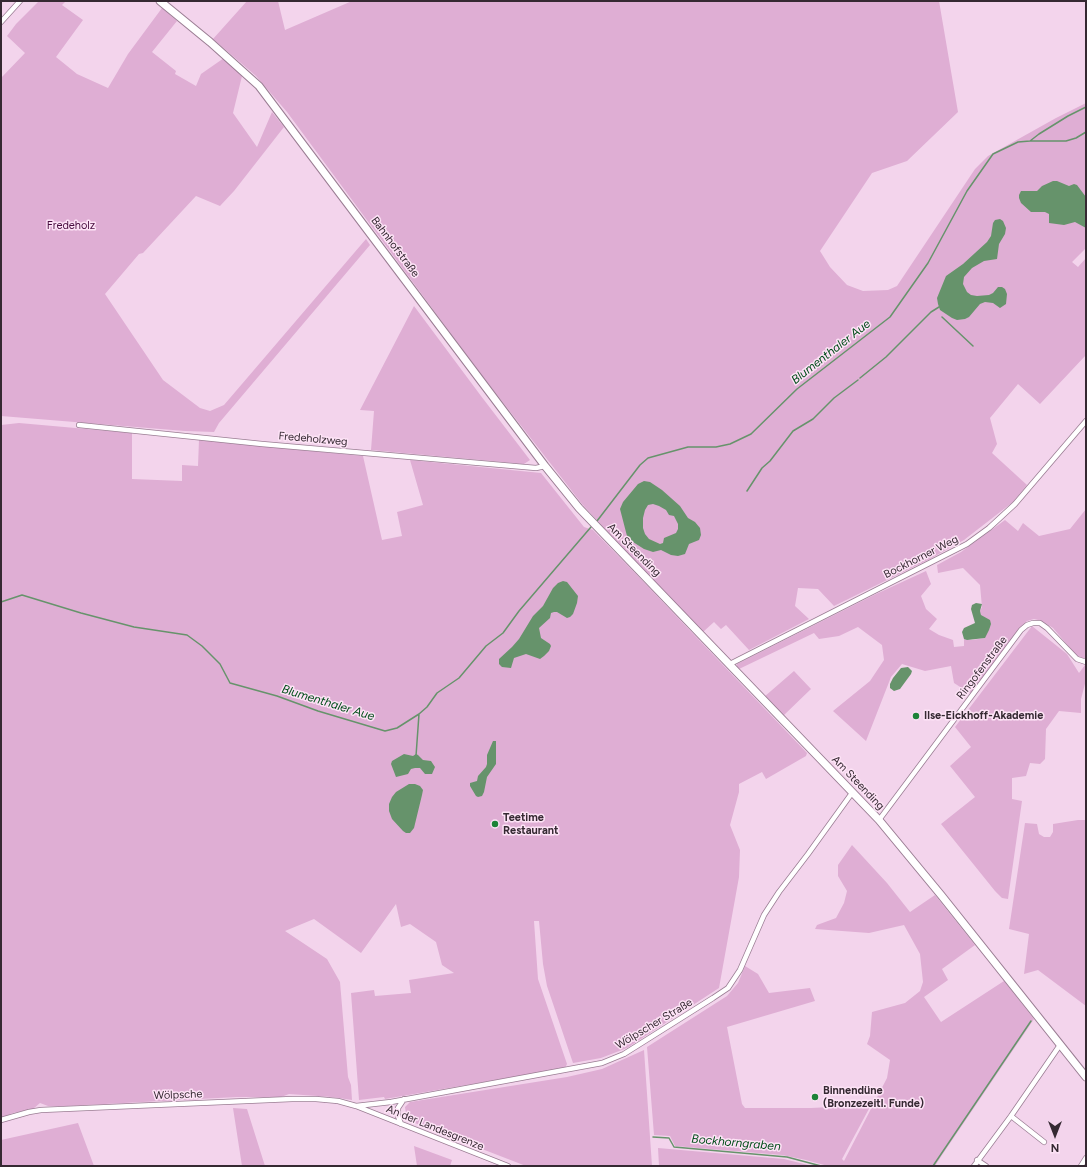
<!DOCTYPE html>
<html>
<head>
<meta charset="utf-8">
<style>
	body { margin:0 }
	#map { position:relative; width:1087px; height:1167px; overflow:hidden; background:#f3d4ec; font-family:Figtree,sans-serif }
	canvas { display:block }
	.frame { position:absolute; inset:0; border:2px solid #352932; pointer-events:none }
	.north { position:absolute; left:1035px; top:1115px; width:40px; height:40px; -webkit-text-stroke:3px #fde3f6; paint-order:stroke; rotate:180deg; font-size:11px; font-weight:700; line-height:16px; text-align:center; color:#352932 }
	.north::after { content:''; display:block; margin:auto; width:14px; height:18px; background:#352932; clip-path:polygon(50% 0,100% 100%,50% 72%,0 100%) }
</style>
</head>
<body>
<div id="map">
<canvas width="1087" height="1167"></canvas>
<div class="frame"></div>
<div class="north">N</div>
</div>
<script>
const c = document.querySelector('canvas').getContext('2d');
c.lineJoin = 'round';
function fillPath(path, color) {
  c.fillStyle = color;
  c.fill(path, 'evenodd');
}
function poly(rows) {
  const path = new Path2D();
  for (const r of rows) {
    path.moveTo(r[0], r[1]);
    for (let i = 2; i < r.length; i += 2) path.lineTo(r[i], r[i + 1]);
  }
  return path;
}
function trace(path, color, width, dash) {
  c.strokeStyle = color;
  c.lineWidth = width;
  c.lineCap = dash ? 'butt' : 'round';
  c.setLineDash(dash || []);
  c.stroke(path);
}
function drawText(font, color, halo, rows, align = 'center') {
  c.font = font + ' Figtree,sans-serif';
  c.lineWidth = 3;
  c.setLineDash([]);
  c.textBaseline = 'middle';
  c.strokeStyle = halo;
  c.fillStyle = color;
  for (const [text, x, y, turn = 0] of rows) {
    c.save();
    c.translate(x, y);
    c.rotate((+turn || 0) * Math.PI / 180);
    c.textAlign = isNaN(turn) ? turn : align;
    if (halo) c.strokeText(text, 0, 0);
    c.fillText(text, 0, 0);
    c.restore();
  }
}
const green = poly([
	[39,1,66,1,62,5,83,20,56,57,77,74,108,88,128,54,162,8,177,21,152,52,176,71,175,74,196,86,201,74,224,58,242,76,233,113,257,147,272,112,284,127,234,191,220,206,196,196,143,253,139,254,105,294,163,380,200,408,210,411,224,405,366,239,370,245,219,423,214,432,185,431,1,416,1,78,25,53,7,36,16,24],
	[247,1,278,1,285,30,352,1,939,1,958,112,907,161,872,173,820,251,830,267,847,285,863,291,888,290,897,286,975,169,988,156,1056,118,1086,103,1086,248,1072,262,1078,267,1086,258,1086,355,1040,404,1018,384,990,418,997,444,992,453,1027,485,1013,502,964,540,930,559,834,606,818,589,798,588,795,606,809,619,749,650,726,625,721,629,714,622,703,632,655,583,582,504,480,373,287,112,256,76,213,39],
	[414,306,481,396,530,460,524,464,371,450,374,411,360,410],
	[19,423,132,433,132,479,182,481,182,465,198,466,199,440,363,456,382,540,402,536,397,512,423,505,410,460,541,473,584,527,593,530,638,576,807,753,806,756,766,779,762,772,739,784,739,792,730,825,740,850,739,877,719,988,627,1048,601,1058,573,1063,547,986,543,964,539,921,534,921,538,979,567,1064,565,1068,385,1099,384,1097,359,1100,351,993,374,990,375,996,411,993,409,980,454,973,442,965,436,942,410,924,401,927,396,904,361,953,314,919,285,931,327,959,340,982,348,1077,351,1085,352,1100,332,1097,289,1094,281,1097,237,1097,67,1106,48,1106,40,1103,33,1109,13,1113,1,1118,1,425],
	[1086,509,1086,658,1082,658,1076,655,1053,628,1042,621,1034,619,1027,621,1019,629,971,694,954,683,951,666,925,671,902,664,891,677,866,741,833,711,870,681,884,660,882,645,858,627,839,636,819,639,814,633,739,669,737,667,737,664,874,595,926,571,931,584,921,596,926,609,937,619,929,629,939,635,953,640,954,647,964,646,964,639,972,640,985,638,980,611,982,607,980,585,963,568,938,573,937,565,961,552,1005,520,1018,531,1023,523,1039,536,1070,529],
	[1032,626,1067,654,1079,673,1085,665,1086,680,1081,699,1081,713,1059,711,1046,729,1045,759,1040,764,1030,763,1026,776,1012,778,1012,799,1022,801,1008,899,1002,898,995,891,941,824,975,797,950,766,971,747,955,727],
	[794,671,811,689,783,716,764,697],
	[1078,820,1086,820,1086,1006,1038,970,1024,974,1029,934,1009,929,1025,823,1037,824,1039,834,1044,837,1050,837,1053,832,1053,824],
	[852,845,887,883,910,912,935,895,975,945,942,969,948,980,924,997,941,1022,1004,981,1034,1019,942,1155,935,1166,828,1166,806,1160,782,1155,675,1146,670,1136,654,1135,647,1047,727,996,738,983,745,966,758,974,769,993,810,988,815,1001,727,1027,742,1104,745,1108,811,1108,871,1105,842,1159,844,1161,887,1078,890,1060,867,1044,870,1036,872,1012,905,1003,920,991,923,982,920,954,904,925,869,933,815,929,817,925,836,918,844,903,847,891,838,876,838,865],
	[644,1050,652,1166,526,1166,407,1120,405,1107,410,1102,567,1077,602,1069],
	[233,1108,247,1109,265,1166,242,1166],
	[78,1123,94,1166,1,1166,1,1140],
	[414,1146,452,1160,450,1166,417,1166],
	[658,1148,784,1159,812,1166,659,1166]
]);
const water = poly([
	[1053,181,1057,181,1069,186,1074,184,1077,185,1086,197,1086,228,1075,222,1064,225,1049,223,1049,214,1045,212,1031,212,1021,203,1019,198,1019,195,1021,191,1037,191,1042,186],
	[1000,219,1003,221,1006,228,1005,234,999,244,997,259,984,261,972,268,964,277,963,284,967,292,971,295,977,296,989,295,993,293,998,287,1002,287,1005,289,1007,294,1006,304,1000,308,993,303,985,302,980,304,969,317,965,319,957,320,952,318,940,310,938,304,937,298,946,276,963,264,987,242,991,236,993,223,995,220],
	[644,481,650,482,662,490,680,506,688,518,695,522,700,528,701,535,699,540,689,544,685,554,678,556,671,555,661,550,653,552,644,549,633,542,627,536,620,509,623,502,638,484],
	[653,504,659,506,666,510,669,515,674,516,678,524,678,529,676,533,664,538,663,543,660,544,649,539,645,534,643,528,643,518,645,510,648,505],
	[563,581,567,582,578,596,577,603,573,614,570,617,567,618,557,612,554,612,551,613,550,618,539,628,541,638,550,644,551,646,549,651,544,656,540,659,526,654,514,658,511,668,502,667,499,664,499,659,512,647,519,639,533,616,543,606,553,588,558,583],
	[976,603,982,604,980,611,981,615,990,620,991,624,989,630,985,638,967,640,964,639,962,632,964,628,975,623,971,609,972,605],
	[908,667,912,671,911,674,900,689,894,691,890,688,890,684,893,678,901,668],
	[493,741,496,741,496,764,487,777,484,792,482,796,478,797,476,796,470,786,470,783,477,781,478,776,486,767,487,764,487,755],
	[404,754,413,756,416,754,418,755,423,760,431,761,435,767,432,774,425,774,420,768,415,768,411,769,408,774,396,777,391,764,392,761],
	[409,784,415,784,420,786,423,790,422,795,414,828,410,833,406,833,403,831,392,819,389,811,389,804,392,797,396,792]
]);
const stream = poly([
	[1030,141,1066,141,1076,138,1086,132],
	[942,317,973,346],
	[860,378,886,357,931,312,939,307],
	[747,491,762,468,770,461,793,431,813,419,834,398,858,380],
	[597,521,640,465,648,458,688,447,716,447,730,444,751,434,797,389,890,317,928,263,967,191,993,154,1018,142,1030,141,1039,134,1068,116,1086,107],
	[1,602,22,595,81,613,134,627,187,635,202,646,220,664,230,683,277,696,318,711,385,731,397,728,419,714,427,707,437,693,459,678,486,646,503,633,519,611,591,527],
	[416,756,419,714],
	[653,1137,669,1138,674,1147,787,1157,821,1166],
	[933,1166,1031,1021]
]);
const street = poly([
	[1,22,20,1],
	[79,425,262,444,536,468,545,466],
	[730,664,967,544,989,528,1015,504,1086,421],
	[879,820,1021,630,1027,625,1033,623,1040,623,1047,628,1077,659,1086,662],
	[356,1106,391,1102,602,1063,624,1054,713,998,728,988,740,970,764,915,779,892,808,854,852,793],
	[1011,1116,1044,1142],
	[1,1120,29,1112,41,1110,292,1099,316,1099,338,1101,356,1106,508,1166],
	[401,1124,398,1116,398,1108,404,1099],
	[977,1160,986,1166],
	[974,1166,1011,1116,1060,1045],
	[1081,1166,1086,1158]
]);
const secondary = poly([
	[160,1,210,42,259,86,545,466,579,508,879,820,941,895,1086,1077]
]);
const markers = [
	[916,716,4,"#1d8338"],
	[495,824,4,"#1d8338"],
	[815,1097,4,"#1d8338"]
];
const parkNames = [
	["Fredeholz",71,226]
];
const streetNames = [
	["Bahnhofstraße",395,247,53],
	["Fredeholzweg",313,439,5],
	["Am Steending",634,550,45],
	["Bockhorner Weg",921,557,-27],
	["Ringofenstraße",982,668,-53],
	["Am Steending",858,783,46],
	["Wölpscher Straße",654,1024,-31],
	["Wölpsche",178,1095,-2],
	["An der Landesgrenze",435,1128,22]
];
const poiNames = [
	["Ilse-Eickhoff-Akademie",924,716],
	["Teetime",503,818],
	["Restaurant",503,831],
	["Binnendüne",823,1091],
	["(Bronzezeitl. Funde)",823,1104]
];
const waterNames = [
	["Blumenthaler Aue",831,352,-38],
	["Blumenthaler Aue",328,703,17],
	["Bockhorngraben",736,1143,5]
];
fillPath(green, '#dfaed4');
fillPath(water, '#66936b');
trace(stream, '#66936b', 1.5);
trace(street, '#9a7d93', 6);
trace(secondary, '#9a7d93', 9);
trace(street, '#fff', 4.5);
trace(secondary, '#fff', 7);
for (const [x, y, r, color] of markers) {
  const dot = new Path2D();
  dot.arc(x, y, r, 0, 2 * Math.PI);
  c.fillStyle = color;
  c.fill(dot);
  trace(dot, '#fde3f6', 1.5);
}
drawText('11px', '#470c3e', '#fde3f6', parkNames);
drawText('11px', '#352932', '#fde3f6', streetNames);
drawText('bold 11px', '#352932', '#fde3f6', poiNames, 'left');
drawText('italic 12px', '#004d19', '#fde3f6', waterNames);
</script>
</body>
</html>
